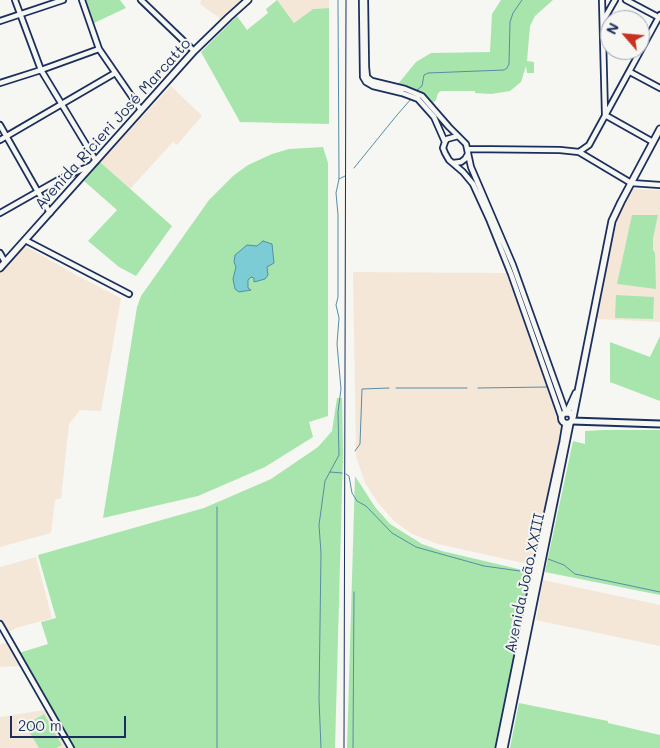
<!DOCTYPE html>
<html>
<head>
<meta charset="utf-8">
<style>
	body { margin:0 }
	#map { position:relative; width:660px; height:748px; overflow:hidden; background:#f6f6f2; font-family:Mali,sans-serif }
	canvas { display:block }
	.north { position:absolute; left:600px; top:10px; width:50px; height:50px; box-sizing:border-box; background:#f6f6f2; border:1px solid #9ea6b7; border-radius:50%; rotate:297deg; font-size:14px; font-weight:700; line-height:20px; text-align:center; color:#1b2f5e }
	.north::after { content:''; display:block; margin:auto; width:18px; height:22px; background:#c8321e; clip-path:polygon(50% 0,100% 100%,50% 72%,0 100%) }
	.scale { position:absolute; left:10px; top:716px; width:116px; height:22px; box-sizing:border-box; border:2px solid #1b2f5e; border-top:0; padding-left:6px; font-size:15px; line-height:18px; white-space:nowrap; color:#1b2f5e; -webkit-text-stroke:4px #f6f6f2; paint-order:stroke }
</style>
</head>
<body>
<div id="map">
<canvas width="660" height="748"></canvas>
<div class="north">N</div>
<div class="scale">200 m</div>
</div>
<script>
const c = document.querySelector('canvas').getContext('2d');
c.lineJoin = 'round';
function fillPath(path, color) {
  c.fillStyle = color;
  c.fill(path, 'evenodd');
}
function poly(rows) {
  const path = new Path2D();
  for (const r of rows) {
    if (r.length === 3) {
      path.moveTo(r[0] + r[2], r[1]);
      path.arc(r[0], r[1], r[2], 0, 2 * Math.PI);
      continue;
    }
    path.moveTo(r[0], r[1]);
    for (let i = 2; i < r.length; i += 2) path.lineTo(r[i], r[i + 1]);
  }
  return path;
}
function trace(path, color, width, dash) {
  c.strokeStyle = color;
  c.lineWidth = width;
  c.lineCap = dash ? 'butt' : 'round';
  c.setLineDash(dash || []);
  c.stroke(path);
}
function drawText(font, color, halo, rows, align = 'center') {
  c.font = font + ' Mali,sans-serif';
  c.lineWidth = 4;
  c.setLineDash([]);
  c.textBaseline = 'middle';
  c.strokeStyle = halo;
  c.fillStyle = color;
  for (const [text, x, y, turn = 0] of rows) {
    c.save();
    c.translate(x, y);
    c.rotate((+turn || 0) * Math.PI / 180);
    c.textAlign = isNaN(turn) ? turn : align;
    if (halo) c.strokeText(text, 0, 0);
    c.fillText(text, 0, 0);
    c.restore();
  }
}
const built = poly([
	[201,0,243,0,221,19,200,4],
	[276,0,329,0,329,8,313,9,294,23],
	[171,86,202,116,177,145,173,142,130,189,100,162],
	[632,189,660,190,660,322,597,319,618,214],
	[25,246,80,277,121,298,101,411,80,410,69,424,61,498,55,500,51,533,0,547,0,273],
	[353,272,506,273,562,427,532,565,438,544,412,534,394,521,378,503,365,483,356,457],
	[36,557,52,618,16,628,8,633,0,617,0,567],
	[543,580,660,605,660,646,536,620],
	[8,643,20,666,0,667,0,644],
	[45,710,68,748,0,748,0,717]
]);
const green = poly([
	[86,0,120,0,126,8,94,23],
	[277,0,294,23,313,9,329,8,329,124,240,122,201,52,237,16,247,30,268,13,266,9],
	[501,0,553,0,535,16,530,26,527,61,534,62,534,73,527,73,526,66,521,82,510,91,491,94,475,93,475,91,441,91,438,93,436,100,433,103,423,93,398,84,416,62,431,53,490,52,492,14],
	[323,147,328,163,328,416,309,422,313,437,265,467,198,496,103,518,137,307,141,296,209,200,233,176,248,165,272,154,289,149],
	[100,162,172,226,136,276,119,267,88,241,117,210,84,181],
	[632,215,658,215,653,238,653,250,655,253,656,289,617,284],
	[616,295,654,297,653,319,615,318],
	[660,336,660,401,610,382,610,342,650,357],
	[337,398,342,398,343,454,335,748,73,748,19,653,48,644,41,622,56,618,38,555,204,508,271,479,318,447,332,431],
	[604,430,660,430,660,595,545,572,573,441,585,444,585,431],
	[355,476,375,507,390,524,422,544,442,551,531,572,495,748,347,748],
	[519,703,608,721,608,723,660,735,660,748,510,748],
	[44,714,62,745,56,748,39,748,25,725]
]);
const water = poly([
	[263,241,272,244,274,263,267,267,268,275,265,279,254,282,254,278,251,277,248,280,248,288,251,290,239,292,235,289,233,279,236,267,234,262,235,255,247,245,257,246,263,241]
]);
const stream = poly([
	[417,90,422,86,424,75,428,73,504,70,507,68,509,64,510,22,513,13,522,0],
	[354,168,397,115,411,99],
	[339,179,345,176],
	[396,388,467,388],
	[478,388,547,387],
	[355,451,360,444,362,389,389,388],
	[330,472,342,473],
	[346,474,349,476,352,493,357,501,366,506,392,533,416,547,484,566,527,572],
	[217,507,217,748],
	[548,559,564,565,575,574,660,592],
	[321,748,319,699,321,553,319,525,325,481,339,455,338,412,341,389,337,344,339,318,336,305,338,297,338,215,336,193,339,179,338,0],
	[353,748,354,592]
]);
const minor = poly([
	[15,0,41,70,96,161],
	[82,0,99,49,141,110],
	[141,0,194,51],
	[362,0,363,77,366,82,373,86,402,93,418,99,434,117,445,142,443,148,445,153,449,160,463,172,473,184,489,219,511,274,562,419],
	[365,0,366,67,367,77,372,81,405,89,422,96,449,127,466,144,471,167,513,265,566,413],
	[602,0,605,114],
	[626,0,660,18],
	[0,21,63,0],
	[603,21,615,0],
	[630,72,660,88],
	[0,83,41,70,99,49],
	[605,115,653,142],
	[0,125,50,213],
	[0,140,115,73],
	[445,142,447,139,458,136],
	[468,149,560,150,579,152,631,183,660,185],
	[579,152,589,145,660,15],
	[453,163,461,162,465,159,468,154],
	[0,213,60,179,92,165],
	[25,240,129,294],
	[0,253,5,262],
	[0,624,71,748]
]);
const tertiary = poly([
	[572,421,660,424]
]);
const secondary = poly([
	[0,268,194,51,229,17,248,0],
	[567,418,5.5],
	[567,413,576,393],
	[573,417,612,221,621,202,660,129],
	[499,748,535,571,563,442,566,424],
	[504,748,570,423]
]);
const rail = poly([
	[344,748,346,0]
]);
const streetNames = [
	["Avenida Ricieri José Marcatto",113,124,-48],
	["Avenida João XXIII",525,583,-78]
];
fillPath(built, '#f4e7d8');
fillPath(green, '#a8e5ac');
fillPath(water, '#7cccd6');
trace(water, '#558da6', 1);
trace(stream, '#558da6', 1);
trace(minor, '#1b2f5e', 8);
trace(tertiary, '#1b2f5e', 9);
trace(secondary, '#1b2f5e', 9);
trace(minor, '#f6f6f2', 4.5);
trace(tertiary, '#f6f6f2', 5);
trace(secondary, '#f6f6f2', 5.5);
trace(rail, '#1b2f5e', 1);
drawText('15px', '#1b2f5e', '#f6f6f2', streetNames);
</script>
</body>
</html>
